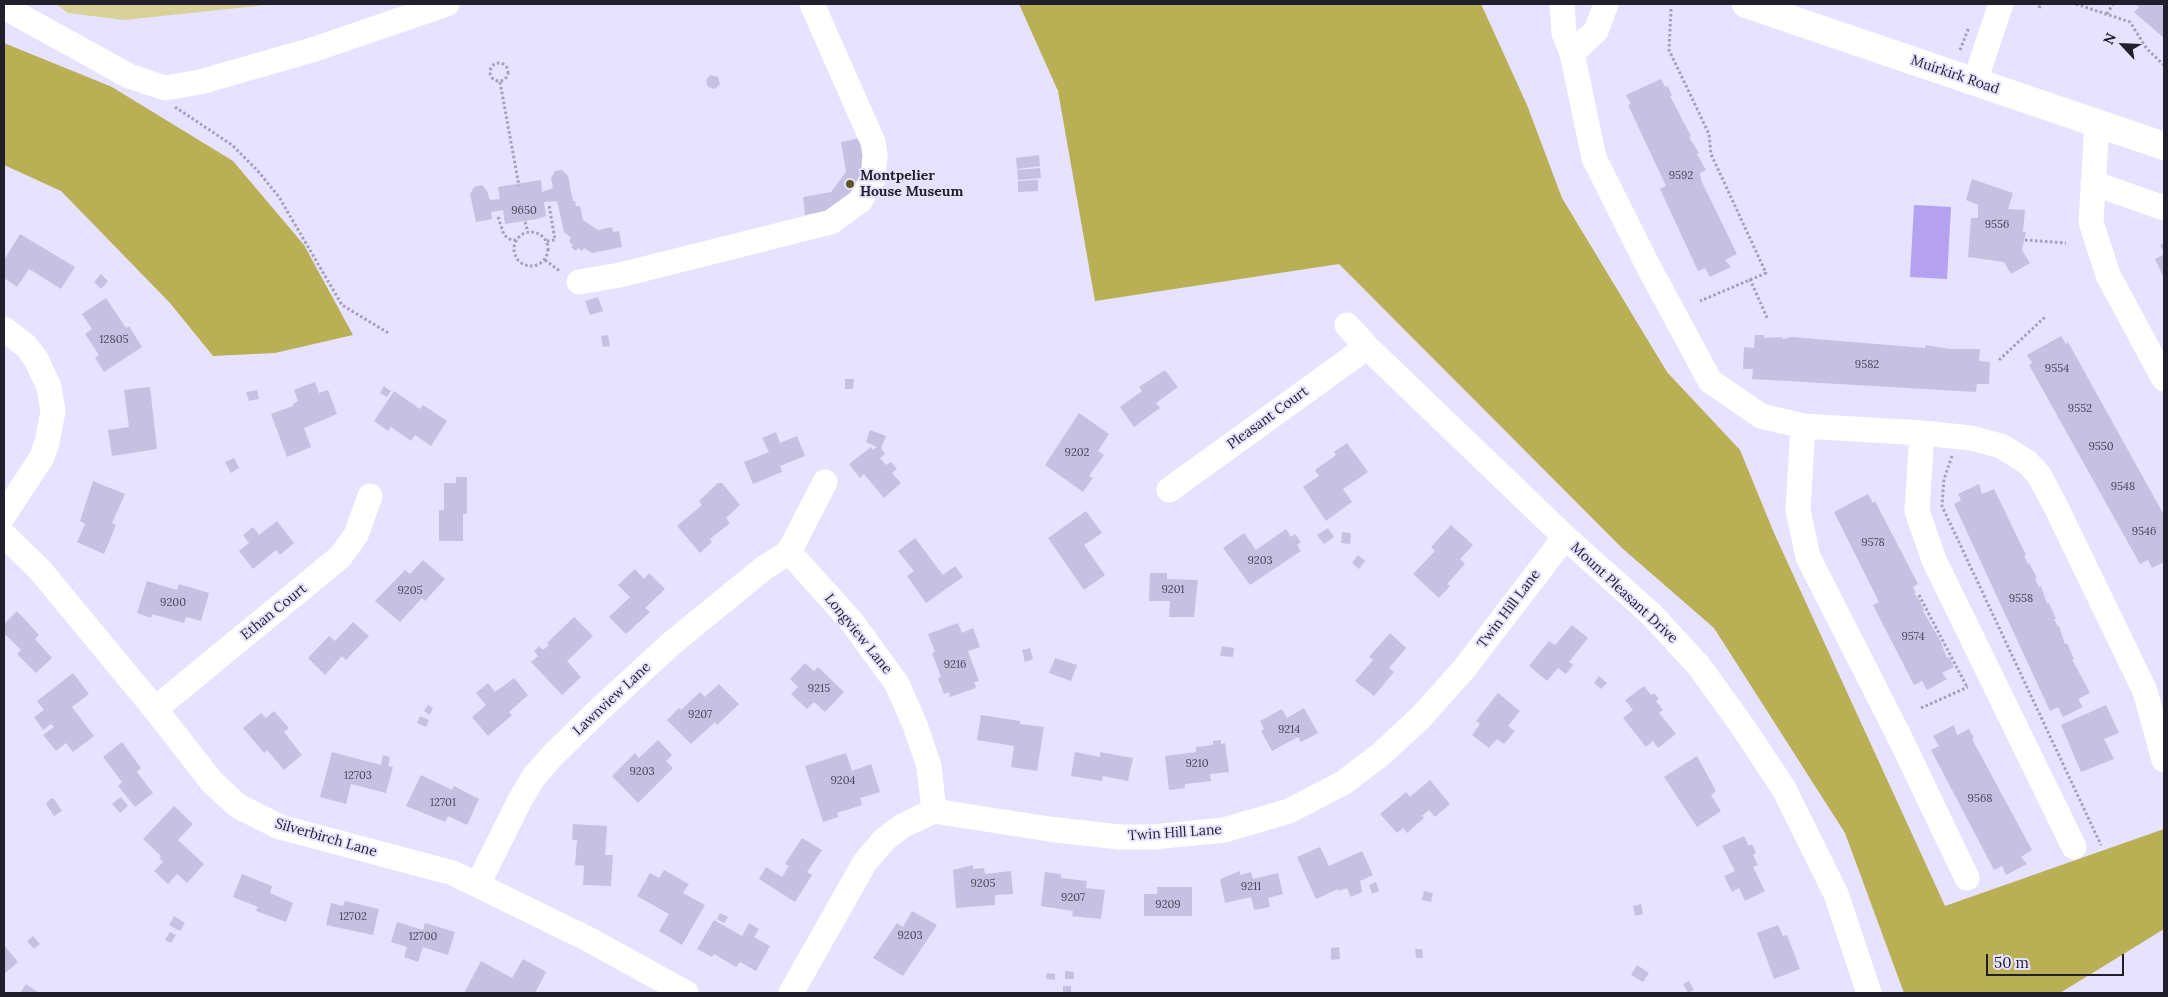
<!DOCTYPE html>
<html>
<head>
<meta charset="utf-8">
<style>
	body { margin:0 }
	#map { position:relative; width:2168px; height:997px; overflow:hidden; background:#e7e2ff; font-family:Lora,serif }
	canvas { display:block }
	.frame { position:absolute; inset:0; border:5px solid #221f2c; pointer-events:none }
	.north { position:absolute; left:2098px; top:20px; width:50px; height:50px; -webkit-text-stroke:4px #e7e2ff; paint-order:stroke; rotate:295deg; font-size:14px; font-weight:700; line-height:20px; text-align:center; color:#221f2c }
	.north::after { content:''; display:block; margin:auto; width:18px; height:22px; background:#221f2c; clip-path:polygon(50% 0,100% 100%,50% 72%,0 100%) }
	.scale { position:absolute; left:1986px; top:954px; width:138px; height:22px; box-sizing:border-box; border:2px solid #221f2c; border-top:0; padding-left:6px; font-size:15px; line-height:18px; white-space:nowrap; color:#221f2c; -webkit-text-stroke:4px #e7e2ff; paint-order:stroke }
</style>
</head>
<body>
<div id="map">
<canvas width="2168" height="997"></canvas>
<div class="frame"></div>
<div class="north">N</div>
<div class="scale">50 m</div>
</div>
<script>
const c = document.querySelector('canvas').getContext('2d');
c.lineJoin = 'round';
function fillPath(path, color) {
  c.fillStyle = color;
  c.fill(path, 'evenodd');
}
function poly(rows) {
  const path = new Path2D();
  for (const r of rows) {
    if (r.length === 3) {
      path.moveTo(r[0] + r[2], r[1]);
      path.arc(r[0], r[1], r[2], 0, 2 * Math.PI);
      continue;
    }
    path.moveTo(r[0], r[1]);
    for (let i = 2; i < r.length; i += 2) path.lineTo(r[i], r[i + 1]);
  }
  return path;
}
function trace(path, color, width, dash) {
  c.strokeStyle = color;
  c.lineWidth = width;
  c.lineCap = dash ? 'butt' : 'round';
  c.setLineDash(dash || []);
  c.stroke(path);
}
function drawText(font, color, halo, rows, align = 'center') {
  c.font = font + ' Lora,serif';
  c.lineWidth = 4;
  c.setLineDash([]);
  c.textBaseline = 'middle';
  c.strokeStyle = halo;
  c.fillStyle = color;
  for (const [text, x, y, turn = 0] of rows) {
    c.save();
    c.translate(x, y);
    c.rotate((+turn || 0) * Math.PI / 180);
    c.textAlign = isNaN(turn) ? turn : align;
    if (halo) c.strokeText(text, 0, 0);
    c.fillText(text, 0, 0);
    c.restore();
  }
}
const green = poly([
	[56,4,276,4,124,20,68,13]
]);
const forest = poly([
	[1019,4,1481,4,1527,105,1562,198,1667,372,1740,450,1774,533,1945,906,2164,829,2164,929,2060,993,1904,993,1845,833,1714,628,1622,548,1339,264,1095,301,1058,91],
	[4,43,112,87,233,161,304,245,353,335,275,353,213,356,170,303,61,191,4,165]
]);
const water = poly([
	[1914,205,1951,207,1947,279,1910,277]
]);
const building = poly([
	[2135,4,2164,4,2164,38,2134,12,2139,7],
	[710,75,718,77,720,84,715,89,708,87,706,80],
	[1661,79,1665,87,1668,86,1672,96,1670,96,1691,136,1689,137,1699,153,1697,154,1706,170,1700,173,1701,180,1737,254,1725,260,1731,267,1710,277,1705,268,1698,271,1660,189,1666,186,1628,105,1631,104,1626,95],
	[861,138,869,177,847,208,805,215,803,197,831,192,846,172,841,142],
	[1039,155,1040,166,1017,169,1016,158],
	[1040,168,1041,178,1018,180,1017,170],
	[562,170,568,176,573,201,575,201,576,206,580,206,583,220,598,230,612,227,613,232,619,231,622,247,592,253,584,248,582,251,578,248,576,251,571,247,573,245,569,242,571,238,564,232,557,201,544,202,546,216,537,219,505,224,503,210,491,212,492,219,476,222,470,194,474,187,482,185,487,191,490,200,500,199,498,187,541,180,542,192,553,188,551,178,555,171],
	[1972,179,2013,193,2008,209,2025,210,2023,232,2026,232,2022,250,2030,263,2011,274,2004,262,1968,257,1971,218,1978,218,1978,205,1966,200],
	[1038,180,1038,191,1018,192,1018,181],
	[20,234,75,267,61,289,29,269,17,287,4,278,4,260],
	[2164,243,2164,278,2155,259,2164,254,2160,245],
	[101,274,108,281,101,289,94,282],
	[598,297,603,311,590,315,585,301],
	[106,298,126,328,129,326,142,347,104,372,95,358,99,355,85,334,92,329,82,314],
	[608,335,610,346,603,347,601,336],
	[1755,335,1764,335,1764,338,1782,337,1783,339,1792,337,1925,348,1925,345,1951,349,1980,349,1979,361,1990,362,1989,384,1977,384,1976,392,1752,379,1753,369,1743,369,1744,347,1754,348],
	[2061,336,2066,344,2068,342,2164,515,2164,562,2152,568,2148,560,2140,564,2029,365,2032,363,2027,355],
	[1165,370,1178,387,1156,403,1160,408,1134,427,1120,407,1142,391,1139,387],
	[845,379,854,379,853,389,845,389],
	[315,382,319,393,328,390,337,414,304,428,311,447,287,457,271,414,293,406,293,404,298,401,294,390],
	[384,386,391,391,387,397,380,393],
	[150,387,157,449,112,456,108,430,129,427,124,390],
	[257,390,259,399,249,401,246,392],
	[394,391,420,409,423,405,447,421,431,446,415,435,411,441,391,427,388,431,374,421],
	[1079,413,1109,434,1098,451,1104,455,1089,476,1093,478,1083,492,1045,465],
	[870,430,886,436,881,448,885,454,880,458,886,465,891,462,897,469,892,473,901,483,884,498,864,474,860,478,849,464,871,447,873,450,877,447,866,442],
	[776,432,780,443,797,436,805,456,780,466,782,472,753,484,744,462,769,452,762,438],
	[1347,443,1368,472,1343,489,1352,502,1326,521,1303,487,1319,476,1315,470,1336,455,1334,452],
	[234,458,239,468,231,473,225,462],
	[456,477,467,477,467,514,463,514,463,541,439,541,439,510,444,510,444,483,456,483],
	[93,481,125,494,112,523,116,525,104,554,77,542,85,524,80,521],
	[718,483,722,483,740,505,726,518,730,523,710,539,712,542,700,553,677,526,702,505,699,501],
	[1979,484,1982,494,1994,489,2026,555,2024,556,2028,564,2029,563,2037,578,2035,579,2039,587,2041,586,2047,604,2049,603,2056,619,2054,619,2058,627,2059,626,2065,644,2067,643,2074,659,2072,659,2090,693,2078,699,2083,707,2063,717,2058,707,2050,711,1954,504,1961,500,1958,494],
	[1868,494,1873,503,1875,501,1918,584,1913,587,1916,593,1914,593,1920,601,1924,610,1923,611,1940,640,1947,658,1949,657,1954,667,1942,673,1947,679,1927,690,1922,681,1914,685,1873,605,1879,602,1834,512],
	[1086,511,1102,533,1084,545,1105,575,1084,590,1048,538],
	[277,521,294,543,280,555,276,550,253,569,239,551,249,543,243,535,253,527,259,535],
	[1451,525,1473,545,1460,559,1465,564,1447,584,1450,586,1439,598,1413,574,1435,551,1431,547],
	[1328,528,1334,537,1324,544,1317,535],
	[1286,529,1291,537,1295,534,1301,542,1297,545,1301,551,1250,585,1223,548,1244,533,1256,550],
	[1342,532,1351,533,1350,544,1341,543],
	[915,538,943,575,955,566,963,577,926,603,907,576,914,571,898,551],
	[1358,555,1365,561,1359,569,1352,563],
	[423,560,445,579,425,601,422,598,400,622,375,601,405,570,410,574],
	[635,569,644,579,649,573,665,589,645,608,650,612,626,634,609,617,630,597,618,585],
	[1150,573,1167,573,1167,579,1198,580,1194,617,1169,617,1170,601,1149,601],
	[147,581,177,590,179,584,209,593,201,621,186,617,184,623,152,614,151,618,137,613],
	[17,611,39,635,35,639,52,658,36,673,17,654,21,650,4,633,4,624],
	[574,617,593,636,567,661,581,677,562,695,531,662,538,656,534,651,539,646,543,650,549,645,547,643],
	[353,622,369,636,346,660,342,656,325,675,308,658,329,636,335,641],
	[958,623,962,633,973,628,980,647,968,651,979,681,974,682,976,688,950,697,949,692,944,694,938,678,941,677,932,653,935,652,928,634],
	[1572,625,1588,638,1569,662,1573,665,1566,674,1558,668,1547,681,1529,666,1549,641,1555,645],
	[1390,633,1406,648,1389,668,1394,672,1374,696,1355,681,1373,660,1369,657],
	[1222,646,1234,648,1233,657,1220,656],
	[1030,648,1033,659,1025,662,1022,650],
	[1055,658,1077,665,1071,681,1049,673],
	[805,663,814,671,818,667,844,692,825,712,814,702,807,709,791,694,798,687,790,679],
	[73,673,89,694,72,707,94,736,73,752,66,743,56,751,43,735,54,727,51,724,43,730,34,717,44,710,37,701],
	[1599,676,1607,683,1601,689,1594,683],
	[514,678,528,695,509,712,512,715,488,736,472,717,486,705,476,693,488,683,495,692],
	[719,684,739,704,717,725,715,722,691,744,667,720,679,708,681,710,700,692,705,697],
	[1644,686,1651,695,1654,693,1659,699,1656,701,1663,710,1659,713,1676,734,1658,748,1653,741,1646,747,1623,718,1633,710,1625,700],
	[1498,693,1520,711,1508,726,1515,731,1504,744,1497,739,1489,748,1472,735,1480,724,1476,721],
	[428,705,433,708,430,715,424,711],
	[2106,705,2119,733,2104,739,2114,759,2081,772,2061,725],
	[1304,708,1318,733,1301,742,1298,737,1272,751,1261,731,1264,729,1260,721,1282,709,1287,718],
	[274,711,289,728,284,732,302,755,284,770,267,750,264,753,243,728,261,713,266,718],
	[981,715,1020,721,1020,724,1044,727,1037,771,1011,767,1014,746,977,740],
	[420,716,429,720,426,727,417,723],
	[1954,725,1957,735,1969,729,1974,738,1972,739,2032,850,2021,857,2027,864,2006,875,2002,866,1994,870,1931,750,1939,746,1933,736],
	[658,740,672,755,666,761,673,768,638,803,612,776,635,753,639,758],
	[1221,740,1221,744,1225,743,1229,772,1210,774,1211,781,1185,784,1185,788,1169,790,1165,756,1196,752,1196,747,1213,745,1213,741],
	[122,742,141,768,137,772,153,793,135,807,118,786,122,782,103,757],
	[332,752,381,765,383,755,390,757,388,766,393,767,386,793,351,784,346,804,320,797],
	[1075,752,1100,757,1100,752,1133,758,1128,781,1103,776,1102,781,1071,776],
	[846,753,852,771,871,764,880,792,860,798,862,805,837,813,838,817,823,822,805,766],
	[1697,756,1716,791,1711,795,1721,811,1697,827,1664,777],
	[421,775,452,790,454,786,479,799,467,825,448,816,445,822,406,806],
	[1430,780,1450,804,1435,817,1429,810,1422,816,1424,818,1407,833,1403,828,1397,833,1380,814,1406,792,1410,797],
	[121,797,128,806,120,813,112,804],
	[51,798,54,799,62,811,54,816,46,804],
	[174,806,193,824,178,840,204,864,187,883,177,874,168,884,154,871,163,862,159,858,161,856,143,839],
	[573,824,607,826,605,855,613,855,611,886,583,885,584,866,575,865,577,840,572,840],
	[1744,836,1749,846,1752,844,1756,853,1753,855,1758,865,1753,867,1765,891,1745,901,1739,888,1732,892,1724,876,1735,871,1722,846],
	[802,838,822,850,807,872,812,875,795,902,759,879,766,867,782,877,789,866,785,864],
	[1320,847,1329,866,1362,851,1373,875,1360,881,1362,892,1351,897,1347,888,1338,891,1338,889,1316,899,1297,857],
	[973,865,973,869,984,868,985,874,1011,871,1013,894,995,895,995,905,956,908,953,870],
	[664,870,689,884,683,893,705,905,682,945,659,931,669,914,637,896,650,873,659,878],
	[1240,871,1240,875,1251,872,1253,879,1278,873,1283,894,1268,898,1270,907,1254,910,1251,897,1225,903,1220,879],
	[1045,872,1061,874,1061,878,1087,881,1086,888,1105,890,1101,919,1072,916,1073,911,1041,906],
	[242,874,272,886,270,893,293,903,286,922,256,911,258,907,233,897],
	[1376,882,1379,891,1372,894,1369,885],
	[1157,887,1192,887,1192,916,1144,916,1144,894,1157,894],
	[1424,891,1433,893,1431,902,1422,900],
	[345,901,379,909,373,935,326,925,331,903,343,906],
	[1641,904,1643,914,1635,916,1633,906],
	[912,911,937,925,903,976,873,958,897,923,903,927],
	[720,913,728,917,724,923,717,919],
	[174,916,185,923,180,931,169,925],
	[714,920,742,936,749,923,759,929,754,937,770,946,756,971,740,962,736,967,714,954,712,957,697,949],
	[397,922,423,930,425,923,455,932,448,955,423,947,418,962,404,957,407,947,391,942],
	[1778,925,1783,936,1787,935,1800,969,1774,979,1757,933],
	[170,932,176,935,171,943,165,940],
	[33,936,40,944,34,949,27,941],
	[4,945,18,962,4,974],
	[1339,947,1340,959,1331,960,1331,948],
	[1415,949,1422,949,1423,958,1416,958],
	[523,959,546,972,535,993,464,993,481,961,512,978],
	[1637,965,1649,973,1643,982,1631,975],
	[1065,971,1074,972,1074,979,1065,979],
	[1047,973,1055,974,1055,980,1046,979],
	[1689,981,1694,990,1688,993,1683,984],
	[26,984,39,993,20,993],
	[1063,986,1071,986,1071,993,1063,993]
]);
const path = poly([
	[2076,4,2130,22,2147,49,2164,65],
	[2039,8,2041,4],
	[1671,9,1669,50,1709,134,1711,154,1766,273,1700,301],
	[2107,14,2113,4],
	[1960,50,1969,27],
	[499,72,9],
	[500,82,519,186],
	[175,107,232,145,258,171,279,197,342,305,390,334],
	[498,217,504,235,511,240,516,240],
	[525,222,528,232],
	[531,249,17],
	[2025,240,2066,243],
	[547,241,555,240,549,205],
	[545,260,561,272],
	[1750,279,1768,320],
	[1999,360,2046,316],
	[1952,456,1944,479,1942,506,2101,845],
	[1919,595,1967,687],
	[1921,708,1968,687]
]);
const minor = poly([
	[1562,4,1564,33,1572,53,1594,158,1646,262,1710,381,1761,416,1803,426,1922,433,1971,438,2001,446,2027,462,2039,475,2055,505,2145,691,2164,760],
	[4,7,129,76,165,88,200,82,312,50,447,4],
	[1572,53,1596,31,1606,4],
	[1975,81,2001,4],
	[2097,124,2091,222,2108,275,2164,379],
	[2093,183,2164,208],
	[579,282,620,275,831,222,860,201,873,178,875,155,873,142,812,4],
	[1347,325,1367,347,1565,537,1651,614,1699,666,1743,727,1784,789,1836,894,1869,993],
	[4,329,26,346,36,359,49,387,53,411,47,443,42,457,4,515],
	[1803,426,1798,510,1808,557,1900,738,1967,878],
	[1922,433,1917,511,1934,560,2074,847],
	[1169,490,1367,347],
	[4,535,40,570,155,709,212,782,238,806,280,827,453,873,588,939,686,993],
	[789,552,852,622,897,684,915,725,929,766,934,811],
	[789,552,825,482],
	[155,709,340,557,356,535,370,496],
	[478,884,520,800,533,778,552,756,601,708,672,643,764,568,789,552],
	[791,993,865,862,884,840,902,826,934,811,1049,829,1119,837,1153,837,1224,830,1255,821,1289,811,1343,783,1380,755,1420,718,1464,669,1565,537]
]);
const major = poly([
	[1746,4,2164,146]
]);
const markers = [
	[850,184,5,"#5c5723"]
];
const numberNames = [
	["9592",1681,176],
	["9650",524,211],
	["9556",1997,225],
	["12805",114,340],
	["9582",1867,365],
	["9554",2057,369],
	["9552",2080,409],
	["9550",2101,447],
	["9202",1077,453],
	["9548",2123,487],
	["9546",2144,532],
	["9578",1873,543],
	["9203",1260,561],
	["9201",1173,590],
	["9205",410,591],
	["9558",2021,599],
	["9200",173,603],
	["9574",1913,637],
	["9216",955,665],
	["9215",819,689],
	["9207",700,715],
	["9214",1289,730],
	["9210",1197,764],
	["9203",642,772],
	["12703",358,776],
	["9204",843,781],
	["9568",1980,799],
	["12701",443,803],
	["9205",983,884],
	["9211",1251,887],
	["9207",1073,898],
	["9209",1168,905],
	["12702",353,917],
	["9203",910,936],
	["12700",423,937]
];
const streetNames = [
	["Muirkirk Road",1955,75,19],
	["Pleasant Court",1268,418,-36],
	["Mount Pleasant Drive",1624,593,43],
	["Twin Hill Lane",1509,609,-53],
	["Ethan Court",274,612,-39],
	["Longview Lane",858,634,51],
	["Lawnview Lane",612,699,-43],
	["Twin Hill Lane",1175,833,-4],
	["Silverbirch Lane",326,838,16]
];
const poiNames = [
	["Montpelier",860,176],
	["House Museum",860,192]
];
fillPath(green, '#d8d299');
fillPath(forest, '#b9af55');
fillPath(water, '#b4a2f1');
fillPath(building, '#c6c0e3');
trace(path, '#a39fb6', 3, [2.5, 2.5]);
trace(minor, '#fff', 25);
trace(major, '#fff', 28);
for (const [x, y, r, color] of markers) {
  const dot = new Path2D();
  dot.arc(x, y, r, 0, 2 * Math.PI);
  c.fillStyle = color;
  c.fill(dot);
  trace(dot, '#e7e2ff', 2);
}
drawText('11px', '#4b475a', null, numberNames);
drawText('14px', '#221f2c', '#e7e2ff', streetNames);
drawText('bold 14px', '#221f2c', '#e7e2ff', poiNames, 'left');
</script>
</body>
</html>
